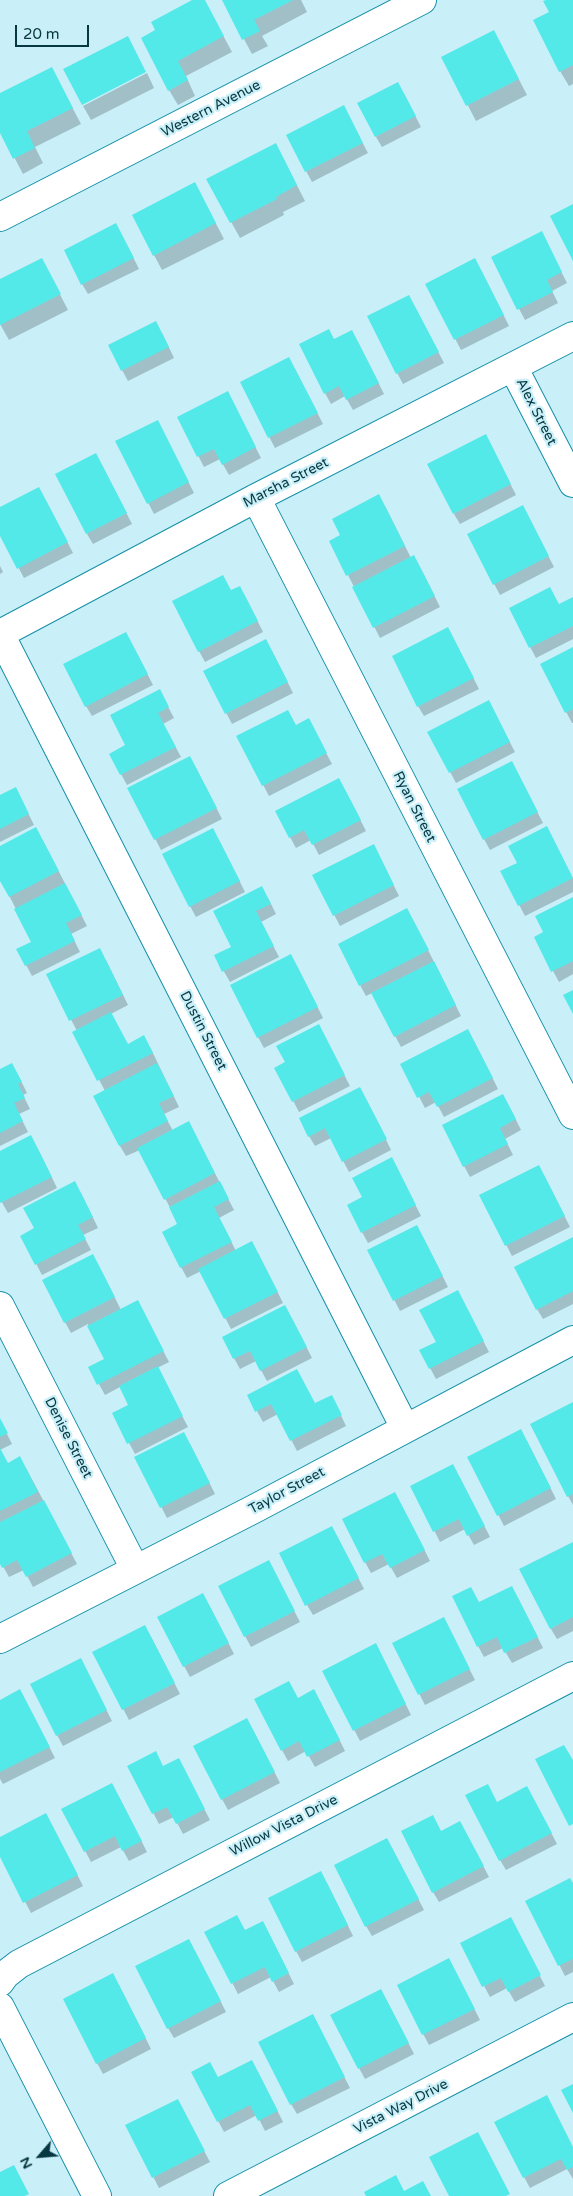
<!DOCTYPE html>
<html>
<head>
<meta charset="utf-8">
<style>
	body { margin:0 }
	#map { position:relative; width:573px; height:2196px; overflow:hidden; background:#c9eff8; font-family:"Varela Round",sans-serif }
	canvas { display:block }
	.north { position:absolute; left:15px; top:2131px; width:50px; height:50px; -webkit-text-stroke:4px #c9eff8; paint-order:stroke; rotate:243deg; font-size:14px; font-weight:700; line-height:20px; text-align:center; color:#073841 }
	.north::after { content:''; display:block; margin:auto; width:18px; height:22px; background:#073841; clip-path:polygon(50% 0,100% 100%,50% 72%,0 100%) }
	.scale { position:absolute; left:15px; top:25px; width:74px; height:22px; box-sizing:border-box; border:2px solid #073841; border-top:0; padding-left:6px; font-size:15px; line-height:18px; white-space:nowrap; color:#073841; -webkit-text-stroke:4px #c9eff8; paint-order:stroke }
</style>
</head>
<body>
<div id="map">
<canvas width="573" height="2196"></canvas>
<div class="north">N</div>
<div class="scale">20 m</div>
</div>
<script>
const c = document.querySelector('canvas').getContext('2d');
c.lineJoin = 'round';
function fillPath(path, color) {
  c.fillStyle = color;
  c.fill(path, 'evenodd');
}
function poly(rows) {
  const path = new Path2D();
  for (const r of rows) {
    path.moveTo(r[0], r[1]);
    for (let i = 2; i < r.length; i += 2) path.lineTo(r[i], r[i + 1]);
  }
  return path;
}
function trace(path, color, width, dash) {
  c.strokeStyle = color;
  c.lineWidth = width;
  c.lineCap = dash ? 'butt' : 'round';
  c.setLineDash(dash || []);
  c.stroke(path);
}
function drawText(font, color, halo, rows, align = 'center') {
  c.font = font + ' "Varela Round",sans-serif';
  c.lineWidth = 4.5;
  c.setLineDash([]);
  c.textBaseline = 'middle';
  c.strokeStyle = halo;
  c.fillStyle = color;
  for (const [text, x, y, turn = 0] of rows) {
    c.save();
    c.translate(x, y);
    c.rotate((+turn || 0) * Math.PI / 180);
    c.textAlign = isNaN(turn) ? turn : align;
    if (halo) c.strokeText(text, 0, 0);
    c.fillText(text, 0, 0);
    c.restore();
  }
}
const shadow = poly([
	[195,0,204,0,232,52,186,76,195,96,178,105,169,90,157,30],
	[223,0,301,0,307,12,262,36,268,46,252,54],
	[549,0,573,0,573,84,569,86,560,71],
	[502,47,527,95,476,121,443,58],
	[52,69,81,124,35,147,43,163,23,174,0,130,0,95],
	[147,73,154,88,91,120,83,106],
	[404,94,421,127,382,147,376,137],
	[349,117,368,153,312,182,306,171],
	[284,160,305,201,283,212,284,215,240,238,208,180],
	[203,199,224,239,162,270,154,255],
	[122,235,139,269,88,294,82,284],
	[547,244,567,283,552,291,558,303,525,320,492,258],
	[481,270,509,326,461,350,427,284],
	[50,275,68,310,9,340,0,324,0,281],
	[415,307,444,363,403,384,368,317],
	[162,333,174,358,128,381,109,346],
	[334,340,358,342,384,394,353,410,345,396,331,404,325,393],
	[295,369,323,424,275,448,241,383],
	[233,403,261,458,229,475,220,459,204,467,179,418],
	[163,432,194,493,154,514,117,442],
	[491,446,516,495,460,524,454,514],
	[102,465,132,524,93,544,87,534],
	[45,499,73,553,24,578,0,533,0,508],
	[385,506,411,558,420,567,440,607,380,638,348,575],
	[528,517,554,567,500,595,468,534],
	[0,566,3,572,0,574],
	[231,592,246,598,263,632,205,662,199,651],
	[573,598,573,639,536,658,510,609,559,606],
	[454,640,479,689,424,716,418,706],
	[132,644,153,685,92,716,86,706],
	[573,648,573,723,572,723,541,664],
	[272,651,293,693,232,724,205,672],
	[165,701,174,718,163,724,181,757,127,785,121,774,127,746],
	[494,712,515,752,456,783,429,732],
	[296,726,314,730,332,764,269,796,238,737],
	[196,768,222,819,161,850,129,788],
	[517,773,543,823,490,850,484,839],
	[345,790,366,831,319,855,311,840,296,848,290,837],
	[0,794,1,796,21,799,34,825,0,842],
	[552,838,573,879,573,892,525,916,502,872,518,864],
	[42,839,87,926,71,934,80,952,32,976,18,950,33,942,0,878,0,847],
	[219,840,245,892,196,917,190,906],
	[379,856,399,896,340,926,314,876],
	[268,898,276,914,261,922,279,957,230,982,215,956,232,947,214,912],
	[573,898,573,974,559,982,553,971,545,932],
	[413,920,461,1016,401,1047,372,993,366,996,360,985],
	[106,960,128,1005,111,1014,128,1045,150,1047,179,1107,164,1114,173,1131,194,1133,234,1210,219,1218,236,1251,258,1253,283,1303,231,1329,201,1271,187,1278,181,1267,163,1232,179,1225,140,1150,126,1156,120,1146,95,1096,105,1091,74,1032,77,1031,48,975],
	[297,966,323,1018,264,1048,258,1037],
	[324,1036,350,1086,299,1112,276,1068],
	[474,1041,498,1089,444,1117,436,1102,425,1108,402,1064],
	[0,1070,18,1075,27,1093,23,1095,30,1109,19,1114,28,1132,0,1146],
	[366,1099,391,1150,349,1172,331,1138,315,1146,309,1136],
	[509,1106,521,1130,505,1139,513,1155,470,1177,464,1166],
	[37,1147,57,1188,8,1213,0,1199,0,1153],
	[397,1169,421,1216,368,1243,362,1232,363,1198],
	[545,1177,570,1227,512,1256,481,1196],
	[81,1193,98,1228,83,1235,91,1250,42,1275,22,1236,36,1229],
	[423,1237,448,1287,400,1311,369,1251],
	[573,1238,573,1304,543,1319,537,1309],
	[99,1266,121,1310,143,1312,169,1362,157,1368,188,1427,135,1454,113,1413,130,1405,120,1387,105,1395,90,1368,106,1359,88,1324,71,1333,65,1322],
	[463,1302,489,1352,436,1379,421,1351,437,1343],
	[291,1317,312,1358,267,1381,256,1361,240,1369,234,1358],
	[248,1395,337,1407,346,1426,297,1451,278,1414,263,1422],
	[573,1403,573,1505,568,1496],
	[0,1420,12,1444,0,1450,8,1464,26,1468,77,1564,33,1587,24,1570,9,1577,0,1561],
	[527,1441,556,1499,504,1526,469,1457],
	[190,1444,215,1494,167,1518,136,1458],
	[459,1476,490,1537,474,1545,465,1529,440,1542,412,1486],
	[401,1504,430,1561,397,1578,389,1564,371,1573,365,1562],
	[338,1538,364,1589,313,1615,307,1605],
	[573,1545,573,1631,557,1639,551,1629],
	[274,1572,300,1622,251,1647,245,1636],
	[518,1598,543,1648,512,1663,503,1648,484,1657,478,1646,479,1604],
	[209,1605,234,1654,190,1677,158,1618],
	[449,1629,475,1680,425,1705,394,1644],
	[151,1637,180,1694,129,1720,94,1653],
	[381,1655,411,1715,360,1741,324,1671],
	[86,1670,112,1721,63,1746,57,1735],
	[298,1699,320,1701,345,1751,315,1767,306,1751,288,1761,282,1750],
	[0,1701,26,1702,55,1758,3,1784,0,1779],
	[253,1730,280,1783,228,1810,222,1799],
	[129,1766,184,1770,210,1820,183,1834,174,1817,159,1824],
	[118,1795,147,1852,129,1861,121,1847,91,1862,63,1809],
	[533,1798,557,1844,506,1870,500,1860,497,1803],
	[52,1825,83,1886,31,1913,0,1854,0,1838],
	[441,1832,466,1833,489,1877,439,1902,433,1892],
	[393,1850,424,1910,372,1936,366,1926],
	[327,1883,353,1936,302,1962,296,1951],
	[573,1885,573,1972,565,1976,527,1902],
	[516,1929,545,1986,515,2002,507,1988,490,1997,461,1943],
	[206,1932,269,1934,294,1984,279,1992,271,1977,238,1994],
	[195,1951,226,2012,174,2038,168,2028],
	[455,1971,480,2020,429,2045,398,1986],
	[119,1985,151,2049,103,2074,97,2063],
	[387,2001,414,2054,365,2079,359,2068],
	[318,2026,350,2088,297,2114,291,2104],
	[258,2072,283,2122,265,2131,257,2115,224,2132,193,2073,218,2079],
	[183,2111,210,2162,159,2188,127,2126],
	[573,2148,573,2179,567,2169,530,2188,524,2177]
]);
const building = poly([
	[192,0,205,0,224,36,178,61,188,80,168,91,141,38,155,30,151,22],
	[222,0,293,0,254,20,260,31,242,40],
	[546,0,573,0,573,65,559,72,533,20,549,12,543,1],
	[494,30,519,79,466,106,441,57],
	[128,36,146,72,82,105,63,69],
	[52,67,73,108,27,131,35,148,13,159,0,133,0,93],
	[398,82,416,116,375,137,357,103],
	[344,105,363,143,305,172,286,135],
	[276,143,297,185,276,197,277,199,230,223,206,179],
	[195,182,216,223,153,256,132,215],
	[573,204,573,261,550,216],
	[116,223,134,258,81,285,64,250],
	[542,231,562,272,547,280,553,292,517,310,491,257],
	[42,258,61,294,0,325,0,279],
	[475,258,504,315,454,340,425,284],
	[409,295,439,352,396,374,367,316],
	[156,321,169,347,121,371,108,345],
	[329,329,334,339,352,330,379,383,346,400,339,386,324,394,299,344],
	[289,357,318,413,268,438,240,382],
	[228,391,256,447,222,465,214,449,197,457,177,417],
	[158,420,189,482,147,504,115,441],
	[486,434,511,484,453,514,427,464],
	[96,453,127,513,86,534,55,474],
	[39,487,68,542,17,569,0,536,0,507],
	[379,494,405,546,346,576,329,541,340,535,332,519],
	[523,505,549,556,493,585,467,534],
	[414,555,435,596,373,628,352,587],
	[223,575,231,590,240,586,258,621,198,652,172,601],
	[550,587,559,604,573,597,573,626,529,648,509,608],
	[448,627,474,678,417,707,392,656],
	[126,632,148,674,85,707,63,664],
	[266,639,288,682,225,714,203,671],
	[573,647,573,709,565,713,540,664],
	[160,689,169,707,158,713,176,747,120,775,109,754,125,745,110,715],
	[489,700,510,742,449,773,427,732],
	[288,710,296,725,309,718,327,753,262,786,236,736],
	[190,756,217,808,154,840,127,788],
	[512,761,538,812,483,840,457,789],
	[339,778,361,820,312,845,304,830,289,838,275,811],
	[16,787,29,814,0,829,0,795],
	[547,826,573,878,518,906,500,871,517,863,508,846],
	[36,827,59,871,9,897,0,881,0,846],
	[213,828,240,881,189,907,162,854],
	[374,844,394,885,333,916,312,875],
	[65,883,82,915,66,923,75,941,25,966,16,949,31,942,14,909],
	[262,886,271,904,256,911,274,946,222,972,214,955,231,947,213,911],
	[573,897,573,961,551,972,534,937,543,932,535,916],
	[407,908,429,950,359,986,338,944],
	[100,948,123,995,69,1021,46,974],
	[291,954,318,1007,257,1038,230,985],
	[434,961,456,1005,394,1037,371,993],
	[573,990,573,1014,563,995],
	[111,1012,128,1044,144,1035,153,1053,97,1081,72,1032],
	[319,1024,345,1075,292,1102,274,1068,285,1062,276,1046],
	[468,1029,493,1078,437,1107,429,1092,417,1098,400,1064],
	[12,1063,22,1082,18,1084,25,1098,14,1103,23,1121,0,1133,0,1069],
	[157,1063,174,1096,159,1103,168,1121,119,1146,93,1096],
	[360,1087,387,1139,342,1162,325,1128,308,1137,299,1118],
	[503,1094,516,1119,500,1128,508,1144,463,1167,442,1125],
	[189,1121,215,1173,164,1200,137,1148],
	[31,1135,52,1177,0,1203,0,1151],
	[392,1157,416,1205,361,1233,347,1205,362,1197,352,1178],
	[539,1165,565,1216,505,1246,479,1195],
	[75,1181,93,1217,78,1225,86,1239,35,1265,20,1236,34,1228,23,1208],
	[220,1181,229,1199,214,1207,232,1242,180,1268,162,1232,177,1224,169,1207],
	[417,1225,443,1276,393,1301,367,1250],
	[573,1237,573,1291,536,1310,514,1267],
	[252,1241,278,1292,224,1319,198,1269],
	[93,1254,115,1297,64,1323,42,1280],
	[458,1290,484,1341,429,1369,419,1350,436,1342,419,1310],
	[138,1300,164,1351,97,1385,88,1367,104,1359,87,1326],
	[285,1305,307,1347,260,1371,250,1351,233,1359,222,1337],
	[158,1366,183,1416,127,1444,112,1413,128,1405,119,1386],
	[297,1369,315,1403,332,1395,342,1415,290,1441,271,1404,255,1412,247,1395],
	[573,1402,573,1494,567,1497,530,1424],
	[0,1418,8,1433,0,1437],
	[521,1429,551,1488,497,1516,467,1457],
	[184,1432,210,1483,160,1508,134,1457],
	[0,1448,8,1463,20,1456,38,1492,0,1511],
	[453,1464,485,1526,467,1536,459,1519,433,1532,410,1486],
	[395,1492,425,1550,390,1568,382,1554,364,1563,342,1519],
	[44,1500,72,1553,26,1577,17,1560,2,1568,0,1564,0,1522],
	[332,1526,359,1578,305,1606,279,1553],
	[573,1542,573,1617,550,1629,519,1569],
	[269,1560,295,1611,244,1637,218,1586],
	[512,1586,538,1637,504,1653,497,1637,477,1647,452,1596,471,1587,479,1602],
	[203,1593,229,1643,183,1667,157,1617],
	[444,1617,470,1669,418,1695,392,1643],
	[145,1625,175,1683,122,1710,92,1652],
	[376,1643,406,1704,353,1731,322,1671],
	[81,1658,107,1710,56,1736,30,1684],
	[289,1681,298,1698,314,1689,340,1740,307,1757,299,1741,281,1751,254,1699],
	[20,1689,50,1747,0,1772,0,1700],
	[247,1718,275,1772,221,1800,193,1746],
	[564,1745,573,1760,573,1824,569,1826,535,1759],
	[156,1751,163,1766,179,1758,205,1809,176,1824,167,1807,152,1814,127,1766],
	[112,1783,142,1841,122,1851,115,1836,84,1852,61,1809],
	[488,1784,497,1802,527,1786,552,1833,499,1861,465,1795],
	[46,1813,78,1875,23,1903,0,1857,0,1837],
	[433,1815,441,1831,460,1821,484,1866,432,1893,401,1831],
	[387,1838,419,1899,365,1927,334,1865],
	[321,1871,348,1925,295,1952,268,1898],
	[570,1878,573,1883,573,1959,558,1966,525,1901],
	[237,1915,245,1930,263,1921,289,1973,272,1982,265,1967,231,1984,204,1932],
	[511,1917,541,1975,508,1992,501,1978,482,1987,460,1943],
	[189,1939,221,2001,167,2029,135,1966],
	[449,1958,475,2009,422,2035,397,1985],
	[113,1973,146,2038,96,2064,63,1999],
	[381,1989,409,2043,358,2069,330,2015],
	[313,2014,345,2077,290,2105,258,2042],
	[252,2060,278,2111,258,2121,250,2105,217,2122,191,2072,210,2062,218,2077],
	[573,2084,573,2113,561,2090],
	[547,2095,573,2147,573,2167,567,2170,561,2159,523,2178,494,2122],
	[178,2099,205,2151,152,2178,125,2125],
	[478,2132,510,2194,506,2196,449,2196,429,2157],
	[14,2165,29,2194,25,2196,0,2196,0,2172],
	[396,2175,404,2191,423,2181,431,2196,366,2196,364,2192]
]);
const street = poly([
	[0,217,422,0],
	[513,367,573,483],
	[256,498,573,1115],
	[0,1306,135,1569],
	[405,1428,0,634,256,498,573,336],
	[0,1639,254,1509,573,1340],
	[0,1982,5,1975,19,1964,573,1676],
	[0,2007,97,2196],
	[228,2196,573,2017]
]);
const streetNames = [
	["Western Avenue",211,109,-27],
	["Alex Street",536,412,63],
	["Marsha Street",286,483,-27],
	["Ryan Street",414,807,63],
	["Dustin Street",203,1031,63],
	["Denise Street",68,1438,63],
	["Taylor Street",287,1491,-28],
	["Willow Vista Drive",284,1826,-27],
	["Vista Way Drive",401,2107,-27]
];
fillPath(shadow, '#0003');
fillPath(building, '#54e9e9');
trace(street, '#1490a7', 30);
trace(street, '#fff', 28);
drawText('14px', '#073841', '#c9eff8', streetNames);
</script>
</body>
</html>
